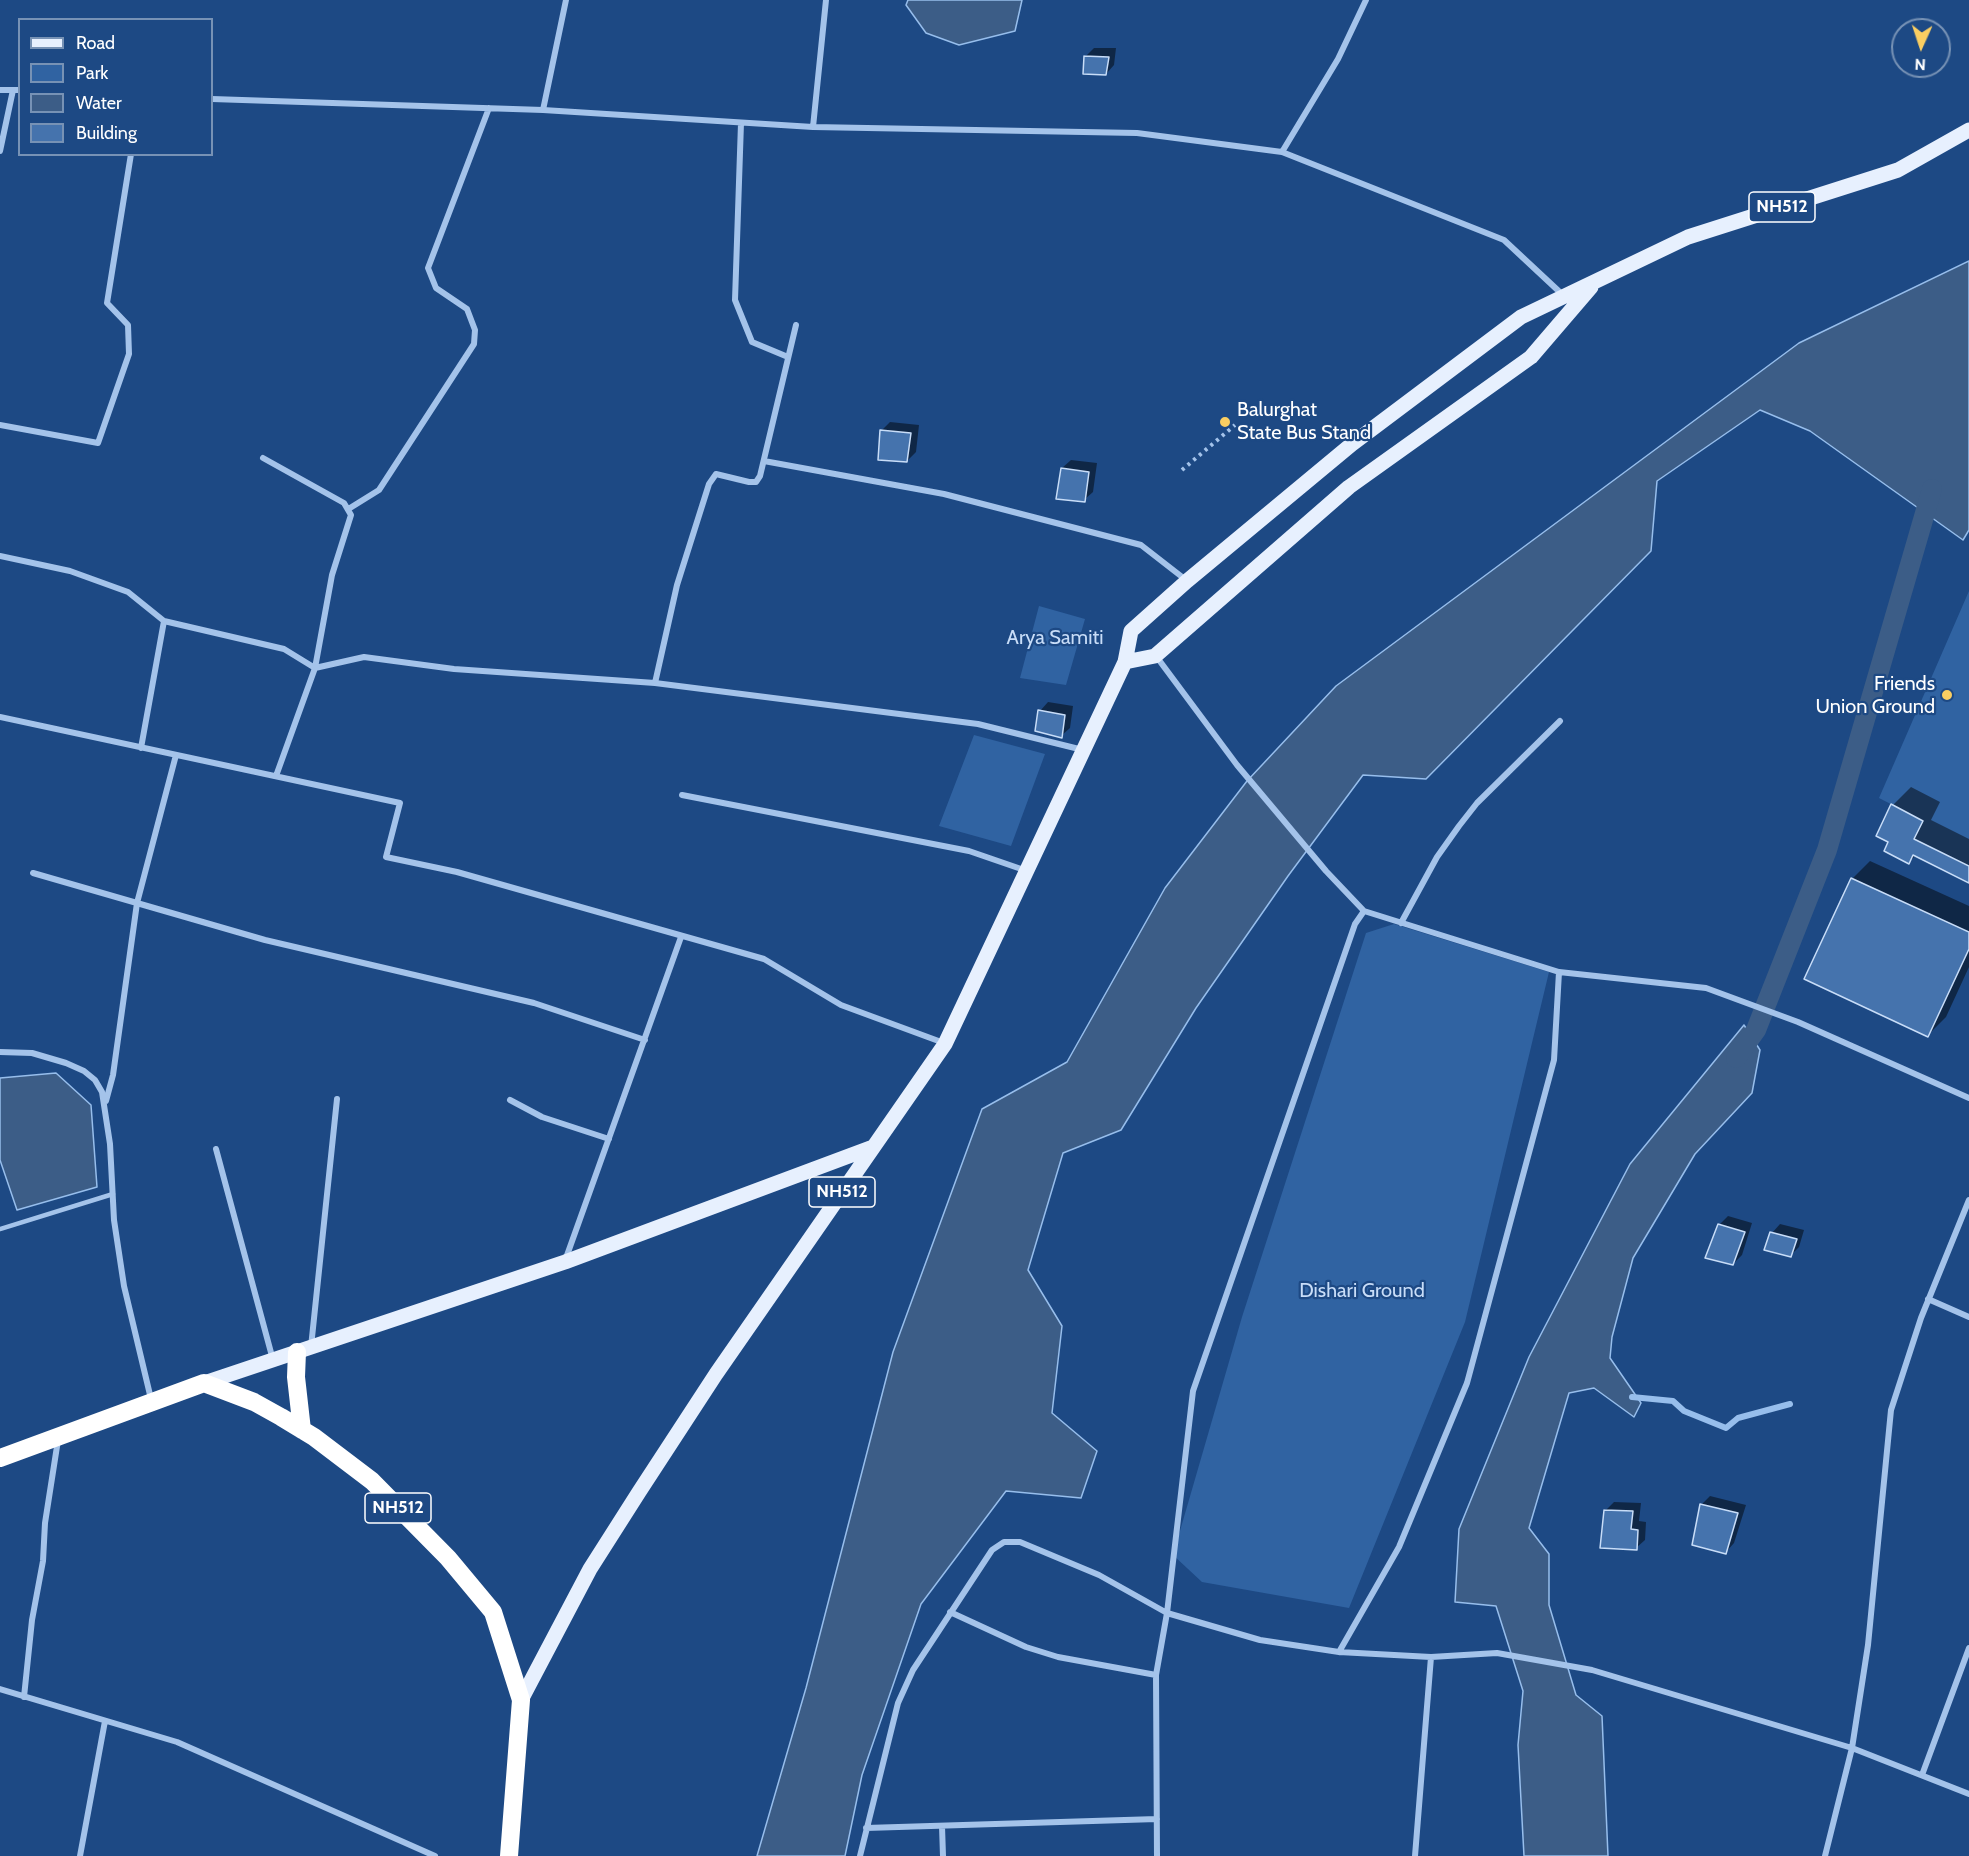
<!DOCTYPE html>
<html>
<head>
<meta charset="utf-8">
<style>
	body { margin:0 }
	#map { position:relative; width:1969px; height:1856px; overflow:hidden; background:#1d4984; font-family:Cabin,sans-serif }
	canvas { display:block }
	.legend { position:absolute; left:18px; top:18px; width:195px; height:138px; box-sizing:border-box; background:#1d4984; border:2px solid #7792b5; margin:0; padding:8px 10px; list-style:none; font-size:18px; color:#fff }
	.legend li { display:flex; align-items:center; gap:12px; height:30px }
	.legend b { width:30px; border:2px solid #7792b5 }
	.north { position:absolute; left:1891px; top:18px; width:60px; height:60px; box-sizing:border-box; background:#1d4984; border:2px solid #7792b5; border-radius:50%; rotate:183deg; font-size:16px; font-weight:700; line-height:24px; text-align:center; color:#fff }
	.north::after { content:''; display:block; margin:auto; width:21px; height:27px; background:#face62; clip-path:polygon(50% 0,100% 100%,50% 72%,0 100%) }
</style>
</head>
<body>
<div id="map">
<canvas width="1969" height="1856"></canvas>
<ul class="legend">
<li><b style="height:8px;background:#e7f0fe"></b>Road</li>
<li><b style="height:16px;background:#3063a2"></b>Park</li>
<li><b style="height:16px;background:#3c5d87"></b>Water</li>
<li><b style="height:16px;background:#4573ad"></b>Building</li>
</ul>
<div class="north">N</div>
</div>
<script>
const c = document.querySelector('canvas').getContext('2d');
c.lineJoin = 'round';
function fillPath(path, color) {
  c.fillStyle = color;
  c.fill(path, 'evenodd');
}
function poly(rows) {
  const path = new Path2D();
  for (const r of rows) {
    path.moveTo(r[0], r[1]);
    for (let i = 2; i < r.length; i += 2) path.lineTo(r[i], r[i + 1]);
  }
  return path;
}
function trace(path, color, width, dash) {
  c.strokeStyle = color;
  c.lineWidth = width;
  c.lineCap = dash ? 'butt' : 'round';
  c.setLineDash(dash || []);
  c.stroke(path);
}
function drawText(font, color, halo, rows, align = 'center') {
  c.font = font + ' Cabin,sans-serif';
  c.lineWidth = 4.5;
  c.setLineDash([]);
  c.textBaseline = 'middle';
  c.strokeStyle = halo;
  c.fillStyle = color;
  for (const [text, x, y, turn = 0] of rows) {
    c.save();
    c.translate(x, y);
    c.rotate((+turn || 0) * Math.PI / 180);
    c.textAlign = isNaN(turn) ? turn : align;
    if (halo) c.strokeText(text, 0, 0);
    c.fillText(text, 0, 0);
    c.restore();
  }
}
const green = poly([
	[1969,591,1969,866,1914,839,1922,820,1879,798],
	[1039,606,1085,619,1066,685,1020,678],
	[974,735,1045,754,1011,846,939,826],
	[1394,924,1549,972,1465,1322,1349,1608,1202,1582,1173,1555,1242,1317,1366,933]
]);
const water = poly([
	[908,0,1022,0,1015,31,959,45,926,33,906,5,908,0],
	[1969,261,1969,530,1963,540,1810,431,1760,410,1657,481,1651,551,1426,779,1363,775,1288,876,1196,1008,1121,1130,1063,1153,1028,1270,1062,1326,1052,1413,1097,1451,1081,1498,1006,1491,921,1604,862,1775,845,1856,757,1856,806,1688,893,1352,982,1109,1067,1062,1165,888,1247,781,1336,686,1799,343,1969,261],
	[1744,1025,1760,1050,1752,1093,1695,1154,1633,1258,1612,1337,1610,1358,1641,1403,1634,1417,1594,1388,1569,1393,1529,1528,1549,1554,1549,1605,1576,1695,1602,1716,1608,1856,1524,1856,1518,1745,1523,1691,1496,1606,1455,1602,1459,1529,1529,1357,1630,1164,1744,1025],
	[56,1073,91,1105,97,1187,17,1210,0,1160,0,1078,56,1073]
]);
const shadow = poly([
	[1094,48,1116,48,1114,65,1106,74,1086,56],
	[890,422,919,425,916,452,907,461,881,431],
	[1071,460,1097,463,1093,492,1084,500,1062,468],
	[1048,702,1073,706,1070,728,1061,736,1040,711],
	[1911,787,1940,802,1931,820,1969,839,1969,881,1916,855,1909,862,1890,841,1893,805],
	[1870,861,1969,906,1969,967,1946,1017,1928,1035,1852,879],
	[1728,1216,1752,1223,1742,1255,1733,1264,1719,1225],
	[1780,1224,1804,1230,1799,1247,1791,1255,1772,1233],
	[1710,1496,1746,1505,1734,1543,1726,1552,1701,1505],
	[1614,1502,1641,1503,1639,1521,1646,1522,1645,1540,1636,1548,1605,1511]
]);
const stream = poly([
	[1632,1397,1673,1401,1684,1411,1726,1428,1738,1418,1790,1404]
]);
const canal = poly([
	[1736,1058,1756,1030,1827,850,1932,489]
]);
const building = poly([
	[1084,56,1109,57,1106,75,1083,74,1084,56],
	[880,430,911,433,907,462,878,460,880,430],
	[1061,468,1089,472,1085,502,1056,499,1061,468],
	[1038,710,1065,715,1062,738,1035,731,1038,710],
	[1891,804,1923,821,1914,839,1969,866,1969,883,1913,855,1909,864,1884,851,1888,842,1876,836,1891,804],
	[1851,878,1969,932,1969,949,1928,1037,1804,979,1851,878],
	[1718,1224,1745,1232,1733,1265,1705,1258,1718,1224],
	[1770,1232,1797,1239,1791,1257,1764,1250,1770,1232],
	[1700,1504,1738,1513,1726,1554,1692,1545,1700,1504],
	[1604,1510,1633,1511,1631,1529,1638,1530,1637,1550,1600,1548,1604,1510]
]);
const path = poly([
	[1182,470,1235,425]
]);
const lane = poly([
	[0,1229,113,1194]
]);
const street = poly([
	[0,90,20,90],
	[212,99,543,110,813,127,1137,133,1282,152,1504,240,1564,296],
	[543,110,566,0],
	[741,123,735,300,752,342,788,357],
	[813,127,826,0],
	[0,151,13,90],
	[1282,152,1338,59,1366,0],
	[0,425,98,443,129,354,128,325,107,303,131,154],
	[263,458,344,503,351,515,332,575,315,668,276,776],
	[764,461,944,494,1141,545,1186,580],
	[350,508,379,490,474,344,475,330,467,309,436,288,428,268,489,108],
	[0,556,70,571,128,592,164,621,284,649,315,668,364,657,454,669,655,683,978,724,1083,750],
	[1156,656,1237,765,1326,871,1364,911,1559,972,1706,988,1798,1022,1969,1098],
	[655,683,677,585,709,484,716,474,749,482,756,482,760,476,796,325],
	[0,717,400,803,386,857,457,872,764,959,841,1005,944,1043],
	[141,748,164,621],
	[682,795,969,851,1027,871],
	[33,873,265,940,534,1003,645,1040],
	[1401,923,1437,857,1459,826,1477,803,1560,721],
	[0,1052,32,1053,66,1063,84,1071,95,1080,102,1092,110,1144,114,1220,124,1286,151,1399],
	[510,1100,542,1117,609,1139],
	[106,1101,113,1075,137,903,176,755],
	[216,1149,273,1360],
	[566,1258,681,937],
	[1928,1299,1969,1317],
	[311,1347,337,1099],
	[950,1612,1026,1647,1058,1657,1156,1675],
	[1339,1652,1399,1547,1467,1383,1554,1060,1559,972],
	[0,1689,177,1742,435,1856],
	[24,1697,32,1620,43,1561,45,1523,58,1440],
	[1922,1775,1969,1648],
	[942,1826,943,1856],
	[866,1828,1157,1819],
	[80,1856,105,1721],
	[860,1856,898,1703,913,1670,992,1550,1004,1542,1020,1542,1099,1575,1167,1613,1193,1391,1355,924,1364,911],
	[1157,1856,1156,1675,1167,1613,1260,1640,1339,1652,1431,1657,1497,1653,1592,1670,1852,1748,1969,1794],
	[1415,1856,1431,1657],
	[1825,1856,1852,1748,1868,1645,1891,1410,1921,1318,1969,1200]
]);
const primary = poly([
	[1125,662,1155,656,1349,487,1531,357,1591,287],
	[204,1383,565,1262,873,1147],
	[521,1700,590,1569,639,1492,716,1374,945,1044,1125,662,1131,631,1187,581,1352,444,1521,317,1688,237,1898,170,1969,130]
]);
const highway = poly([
	[297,1352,296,1377,302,1430],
	[0,1458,204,1383,254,1402,281,1417,314,1437,372,1481,448,1558,493,1612,521,1700,509,1856]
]);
const markers = [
	[1225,422,6,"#face62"],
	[1947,695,6,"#face62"]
];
const shields = [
	[1782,207,66],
	[842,1192,66],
	[398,1508,66]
];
const shieldNames = [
	["NH512",1782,207],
	["NH512",842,1192],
	["NH512",398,1508]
];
const poiNames = [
	["Balurghat",1237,410],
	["State Bus Stand",1237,433],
	["Friends",1935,684,"right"],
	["Union Ground",1935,707,"right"]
];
const parkNames = [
	["Arya Samiti",1055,638],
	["Dishari Ground",1362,1291]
];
fillPath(green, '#3063a2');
fillPath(water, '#3c5d87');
trace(water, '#97beec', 1.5);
fillPath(shadow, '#0007');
trace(stream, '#97beec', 6);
trace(canal, '#3c5d87', 20);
fillPath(building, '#4573ad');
trace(building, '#c8ddf8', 1.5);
trace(path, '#a4c3ea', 4, [3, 4.5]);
trace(lane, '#a4c3ea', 4.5);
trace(street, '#a4c3ea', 6);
trace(primary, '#e7f0fe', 15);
trace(highway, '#fff', 18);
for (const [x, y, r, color] of markers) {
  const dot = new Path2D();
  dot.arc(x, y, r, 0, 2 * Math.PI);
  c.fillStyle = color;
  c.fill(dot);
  trace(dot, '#1d4984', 2);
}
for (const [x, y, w] of shields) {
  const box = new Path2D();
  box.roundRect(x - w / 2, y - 15, w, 30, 4.5);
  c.fillStyle = '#1d4984';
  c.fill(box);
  trace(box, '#fff', 1.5);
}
drawText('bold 18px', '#fff', null, shieldNames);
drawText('20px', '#fff', '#1d4984', poiNames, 'left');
drawText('20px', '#c8ddf8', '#1d4984', parkNames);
</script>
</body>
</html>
